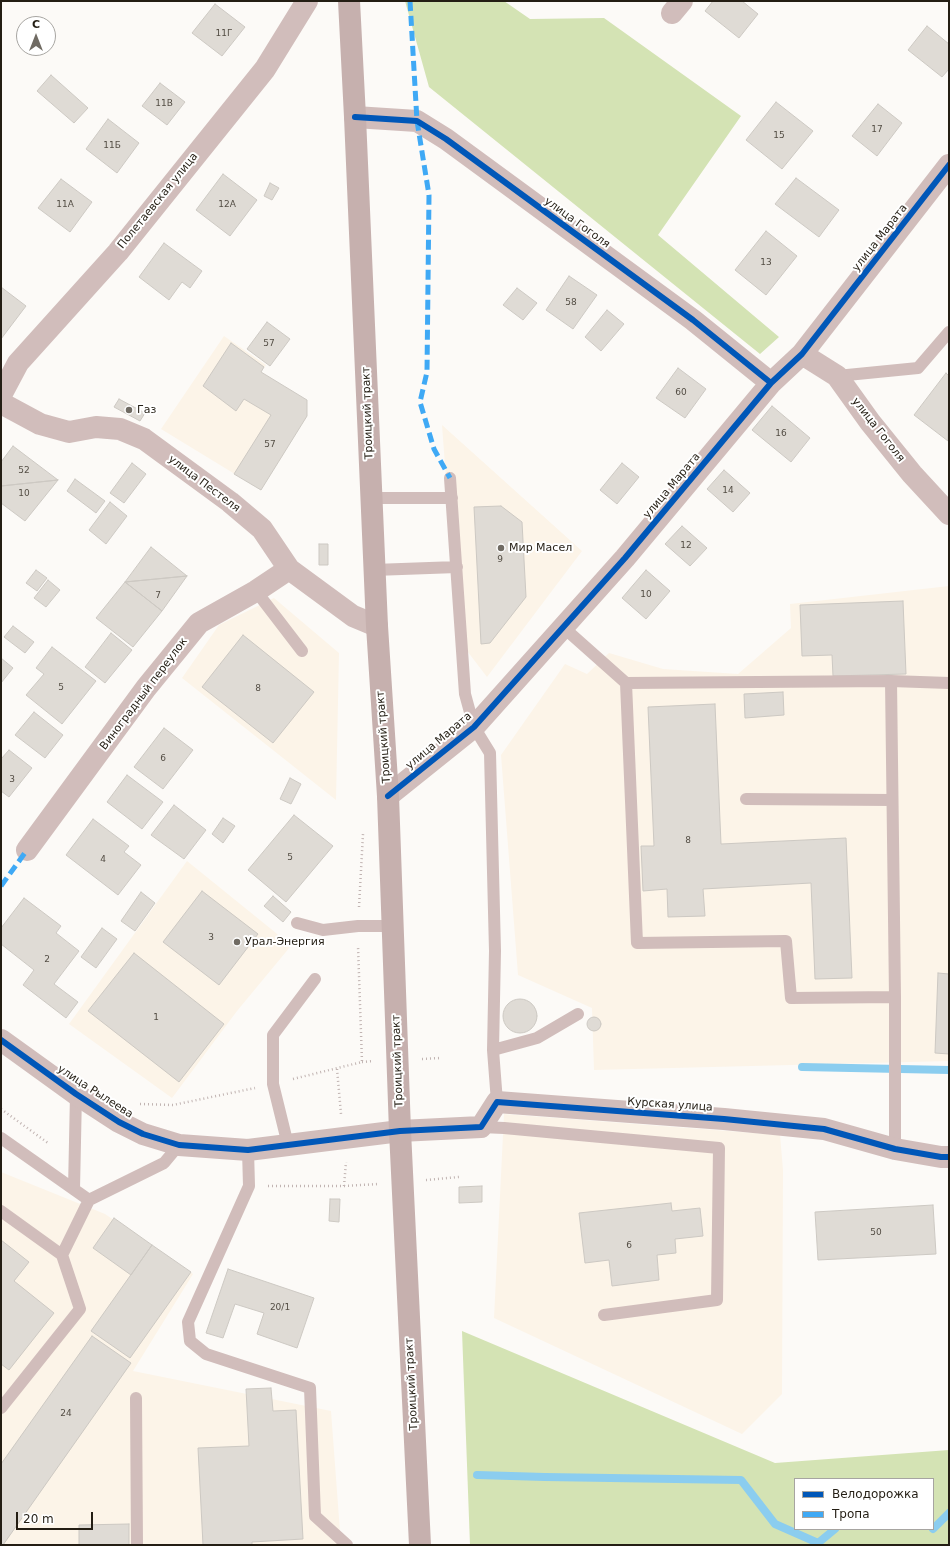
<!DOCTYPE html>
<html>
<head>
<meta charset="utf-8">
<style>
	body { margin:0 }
	#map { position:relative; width:950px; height:1546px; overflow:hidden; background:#fcfaf7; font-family:"DejaVu Sans",sans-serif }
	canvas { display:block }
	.frame { position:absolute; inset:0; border:2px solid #241e14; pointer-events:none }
	.legend { position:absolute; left:794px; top:1478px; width:140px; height:52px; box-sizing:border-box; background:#fff; border:1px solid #a7a5a1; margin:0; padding:5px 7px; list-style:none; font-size:12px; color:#241e14 }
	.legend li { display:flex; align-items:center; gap:8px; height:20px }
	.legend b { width:20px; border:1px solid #a7a5a1 }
	.north { position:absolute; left:16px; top:16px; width:40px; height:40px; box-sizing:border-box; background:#fff; border:1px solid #a7a5a1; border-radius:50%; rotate:0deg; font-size:11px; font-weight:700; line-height:16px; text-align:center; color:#241e14 }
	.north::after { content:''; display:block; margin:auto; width:14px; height:18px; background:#706b63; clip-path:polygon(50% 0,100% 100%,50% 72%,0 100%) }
	.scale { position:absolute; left:16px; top:1512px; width:77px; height:18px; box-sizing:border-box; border:2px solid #241e14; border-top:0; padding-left:5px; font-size:12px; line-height:14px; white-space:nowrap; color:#241e14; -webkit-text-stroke:3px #fff; paint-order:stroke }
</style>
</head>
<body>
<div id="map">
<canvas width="950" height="1546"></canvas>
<div class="frame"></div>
<ul class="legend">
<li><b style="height:5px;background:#0057b8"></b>Велодорожка</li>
<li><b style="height:5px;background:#3fa9f5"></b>Тропа</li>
</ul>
<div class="north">С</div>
<div class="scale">20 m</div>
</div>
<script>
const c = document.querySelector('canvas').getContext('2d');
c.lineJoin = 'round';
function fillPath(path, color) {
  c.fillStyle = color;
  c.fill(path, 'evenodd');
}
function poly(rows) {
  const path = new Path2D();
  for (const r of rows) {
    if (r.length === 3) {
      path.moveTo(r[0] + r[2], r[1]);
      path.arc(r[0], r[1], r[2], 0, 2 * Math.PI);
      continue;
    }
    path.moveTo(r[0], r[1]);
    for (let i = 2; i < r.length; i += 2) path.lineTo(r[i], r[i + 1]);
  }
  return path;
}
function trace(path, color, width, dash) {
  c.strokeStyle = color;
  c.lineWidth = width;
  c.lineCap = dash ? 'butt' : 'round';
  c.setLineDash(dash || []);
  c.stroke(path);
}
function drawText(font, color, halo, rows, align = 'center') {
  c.font = font + ' "DejaVu Sans",sans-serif';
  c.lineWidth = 4;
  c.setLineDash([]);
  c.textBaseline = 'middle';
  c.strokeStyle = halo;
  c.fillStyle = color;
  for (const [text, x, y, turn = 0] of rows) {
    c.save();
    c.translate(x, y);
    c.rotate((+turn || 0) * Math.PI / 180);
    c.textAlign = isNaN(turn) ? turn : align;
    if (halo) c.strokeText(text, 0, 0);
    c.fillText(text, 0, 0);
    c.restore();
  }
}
const built = poly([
	[224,336,266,365,261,372,307,416,261,490,161,429],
	[442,425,582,551,487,677,458,639],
	[949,586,949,1061,594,1070,592,1008,518,975,501,755,565,664,587,674,609,653,663,669,738,674,791,628,790,604],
	[274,598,339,653,336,800,182,678,219,625],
	[187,861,276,933,290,947,237,1011,172,1098,69,1024],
	[504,1114,780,1135,783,1170,782,1394,742,1434,494,1318],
	[1,1172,105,1214,193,1274,133,1371,331,1411,341,1545,1,1545]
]);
const forest = poly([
	[405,1,504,1,530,19,604,18,741,116,658,235,779,337,760,354,429,87],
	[462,1331,775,1463,949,1450,949,1545,470,1545],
	[795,1479,933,1479,933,1529,795,1529]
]);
const stream = poly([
	[802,1067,949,1070],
	[477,1475,545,1477,741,1480,775,1524,818,1543,835,1529],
	[933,1529,949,1513]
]);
const building = poly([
	[713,1,742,1,758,14,739,38,705,11,713,1],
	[215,4,245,27,222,56,192,33,215,4],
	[927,26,949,44,949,69,942,77,908,50,927,26],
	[51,75,88,108,74,123,37,91,51,75],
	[160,83,185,102,167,125,142,106,160,83],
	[776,102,813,131,782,169,746,140,776,102],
	[878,104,902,123,877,156,852,136,878,104],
	[108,119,139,143,117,173,86,149,108,119],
	[223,174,257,200,230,236,196,210,223,174],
	[796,178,839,210,819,237,775,204,796,178],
	[61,179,92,202,70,232,38,208,61,179],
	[270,183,279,188,272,200,264,196,270,183],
	[766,231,797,256,766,295,735,270,766,231],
	[164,243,202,271,190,288,182,282,169,300,139,277,164,243],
	[569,276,597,295,573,329,546,310,569,276],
	[1,287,26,306,1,339,1,287],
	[517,288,537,303,523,320,503,305,517,288],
	[607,310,624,324,601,351,585,337,607,310],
	[267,322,290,339,270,366,247,349,267,322],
	[231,343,264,367,261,372,307,400,307,416,261,490,234,474,271,415,244,399,236,411,203,386,231,343],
	[678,368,706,389,685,418,656,398,678,368],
	[946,373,949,376,948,441,914,415,946,373],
	[119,399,145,413,140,421,114,407,119,399],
	[772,406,810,438,791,462,752,430,772,406],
	[13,446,58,480,1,486,1,462,13,446],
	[132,463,146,474,124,503,110,493,132,463],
	[622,463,639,477,617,504,600,490,622,463],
	[724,470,750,493,733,512,707,489,724,470],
	[75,479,105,501,96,513,67,491,75,479],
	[58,480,25,521,1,503,1,486,58,480],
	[110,502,127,516,106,544,89,530,110,502],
	[501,506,522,522,526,597,490,643,481,644,474,507,501,506],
	[682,526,707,548,690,566,665,544,682,526],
	[319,544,328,544,328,565,319,565,319,544],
	[151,547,187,576,125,582,151,547],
	[36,570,47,578,37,591,26,583,36,570],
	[646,570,670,591,646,619,622,598,646,570],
	[187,576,162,611,125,582,187,576],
	[48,580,60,590,46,607,34,598,48,580],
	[125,582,162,611,133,647,96,618,125,582],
	[903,601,906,674,833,676,832,655,802,656,800,605,903,601],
	[13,626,34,642,25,653,4,637,13,626],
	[111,633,132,650,105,683,85,667,111,633],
	[243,635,314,692,273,743,202,687,243,635],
	[52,647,96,681,62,724,26,695,44,674,36,668,52,647],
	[1,658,13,668,1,683,1,658],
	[783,692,784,715,745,718,744,694,783,692],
	[715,704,721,844,846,838,852,978,815,979,811,883,703,889,705,916,668,917,667,889,643,891,641,846,654,846,648,707,715,704],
	[34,712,63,735,45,758,15,735,34,712],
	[164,728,193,750,163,789,134,767,164,728],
	[9,750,32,768,9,797,1,791,1,759,9,750],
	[127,775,163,802,142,829,107,802,127,775],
	[290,778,301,784,291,804,280,799,290,778],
	[174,805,206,830,184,859,151,835,174,805],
	[294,815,333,846,286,902,248,870,294,815],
	[223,818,235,826,223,843,212,834,223,818],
	[93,819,129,846,124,852,141,865,118,895,66,855,93,819],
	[202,891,258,934,219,985,163,942,202,891],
	[141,892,155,903,135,931,121,921,141,892],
	[273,896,291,912,283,922,264,906,273,896],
	[24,898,61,926,56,933,79,951,54,984,78,1002,66,1018,23,985,34,970,1,944,1,928,24,898],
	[102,928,117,939,96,968,81,957,102,928],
	[134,953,224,1024,179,1082,88,1011,134,953],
	[938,973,949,974,949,1054,935,1053,938,973],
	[520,1016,17],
	[594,1024,7],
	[482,1186,482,1202,459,1203,459,1187,482,1186],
	[330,1199,340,1199,339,1222,329,1221,330,1199],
	[671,1203,672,1211,700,1208,703,1236,675,1239,676,1253,657,1255,659,1280,612,1286,609,1260,585,1263,579,1213,671,1203],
	[933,1205,936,1254,818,1260,815,1212,933,1205],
	[114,1218,152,1245,131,1275,93,1248,114,1218],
	[1,1240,29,1262,14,1281,54,1313,9,1370,1,1364,1,1240],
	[152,1245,191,1272,130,1358,91,1331,152,1245],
	[228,1269,314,1298,297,1348,257,1334,264,1313,235,1304,223,1338,206,1333,228,1269],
	[92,1336,131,1363,3,1545,1,1545,1,1464,92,1336],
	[271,1388,273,1411,296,1410,303,1539,252,1542,252,1545,203,1545,198,1448,249,1446,246,1389,271,1388],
	[129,1524,129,1545,79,1545,79,1525,129,1524]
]);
const path = poly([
	[359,907,363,834],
	[422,1059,441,1058],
	[362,1062,373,1061],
	[337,1069,341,1114],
	[293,1079,362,1062,358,946],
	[140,1104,173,1105,255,1088],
	[1,1109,48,1143],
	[426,1180,459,1177],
	[268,1186,344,1186,379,1184],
	[344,1186,346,1162]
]);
const service = poly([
	[837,376,918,368,949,332],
	[450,478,465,694,474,727,490,753,495,951,493,1050,497,1102],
	[371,498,452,498],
	[374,570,457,567],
	[256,591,302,651],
	[563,627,626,683,637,943,786,941,791,998,895,997],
	[891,681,949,683],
	[626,683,891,681,895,997,895,1149],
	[746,799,892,800],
	[297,923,323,930,358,926,392,926],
	[493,1050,537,1038,578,1014],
	[481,1127,504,1128,719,1148,717,1300,604,1315],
	[1,1138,89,1200],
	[288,1145,273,1084,273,1035,315,979],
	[248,1150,249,1186,188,1322,190,1341,206,1354,310,1388,315,1516,347,1545],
	[74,1189,76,1094],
	[1,1211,62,1255],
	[136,1398,137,1545],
	[1,1408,80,1309,62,1255,89,1200,164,1163,179,1145]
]);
const minor = poly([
	[672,13,682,1],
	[355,117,417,121,446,139,693,320,771,383],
	[802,354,837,376,870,422,912,474,949,514],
	[1,395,18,363,118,252,265,69,307,1],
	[1,403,40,424,69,432,96,427,120,429,144,439,230,502,262,529,289,569,353,616,377,626],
	[388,796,474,727,625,558,771,383,802,354,949,165],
	[27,850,146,688,199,623,256,591,289,569],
	[400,1131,481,1127,497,1102,724,1119,824,1129,895,1149,941,1157,949,1157]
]);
const tertiary = poly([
	[1,1040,76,1094,119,1122,143,1134,179,1145,248,1150,400,1131]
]);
const secondary = poly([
	[349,1,355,117,377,626,388,796,400,1131,420,1545]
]);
const quiet = poly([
	[410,1,417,121,429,195,427,372,420,402,434,449,450,478],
	[1,886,27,850]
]);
const cycleway = poly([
	[355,117,417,121,446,139,693,320,771,383],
	[388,796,474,727,625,558,771,383,802,354,949,165],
	[1,1040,76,1094,119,1122,143,1134,179,1145,248,1150,400,1131,481,1127,497,1102,724,1119,824,1129,895,1149,941,1157,949,1157]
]);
const markers = [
	[129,410,4,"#706b63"],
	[501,548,4,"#706b63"],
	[237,942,4,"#706b63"]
];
const numberNames = [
	["11Г",224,34],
	["11В",164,104],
	["17",877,130],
	["15",779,136],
	["11Б",112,146],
	["11А",65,205],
	["12А",227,205],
	["13",766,263],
	["58",571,303],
	["57",269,344],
	["60",681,393],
	["16",781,434],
	["57",270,445],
	["52",24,471],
	["14",728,491],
	["10",24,494],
	["12",686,546],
	["9",500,560],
	["10",646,595],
	["7",158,596],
	["5",61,688],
	["8",258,689],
	["6",163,759],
	["3",12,780],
	["8",688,841],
	["5",290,858],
	["4",103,860],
	["3",211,938],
	["2",47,960],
	["1",156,1018],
	["50",876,1233],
	["6",629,1246],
	["20/1",280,1308],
	["24",66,1414]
];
const streetNames = [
	["Полетаевская улица",158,201,-51],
	["улица Гоголя",577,223,36],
	["улица Марата",880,238,-52],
	["Троицкий тракт",368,413,-92],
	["улица Гоголя",878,430,52],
	["улица Пестеля",204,484,37],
	["улица Марата",672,486,-50],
	["Виноградный переулок",144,694,-53],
	["Троицкий тракт",384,737,-94],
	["улица Марата",439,741,-40],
	["Троицкий тракт",398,1061,-92],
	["улица Рылеева",95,1092,33],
	["Курская улица",670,1105,4],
	["Троицкий тракт",412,1384,-93]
];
const poiNames = [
	["Газ",137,410],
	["Мир Масел",509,548],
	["Урал-Энергия",245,942]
];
fillPath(built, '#fcf4e8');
fillPath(forest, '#d4e3b4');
trace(stream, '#8bcdef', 8);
fillPath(building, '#dfdbd5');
trace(building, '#cdc9c3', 1);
trace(path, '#c1b4b2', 2.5, [1, 3]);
trace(service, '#d1bdbb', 12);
trace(minor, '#d1bdbb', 22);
trace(tertiary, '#d1bdbb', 22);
trace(secondary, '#c6b0ae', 22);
trace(quiet, '#3fa9f5', 5, [10, 5]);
trace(cycleway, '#0057b8', 6);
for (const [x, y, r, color] of markers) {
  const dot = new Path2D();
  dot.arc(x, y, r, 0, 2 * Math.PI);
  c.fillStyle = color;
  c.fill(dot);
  trace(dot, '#fff', 1.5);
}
drawText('9px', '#534d44', null, numberNames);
drawText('11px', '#241e14', '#fff', streetNames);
drawText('11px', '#241e14', '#fff', poiNames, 'left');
</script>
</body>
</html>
